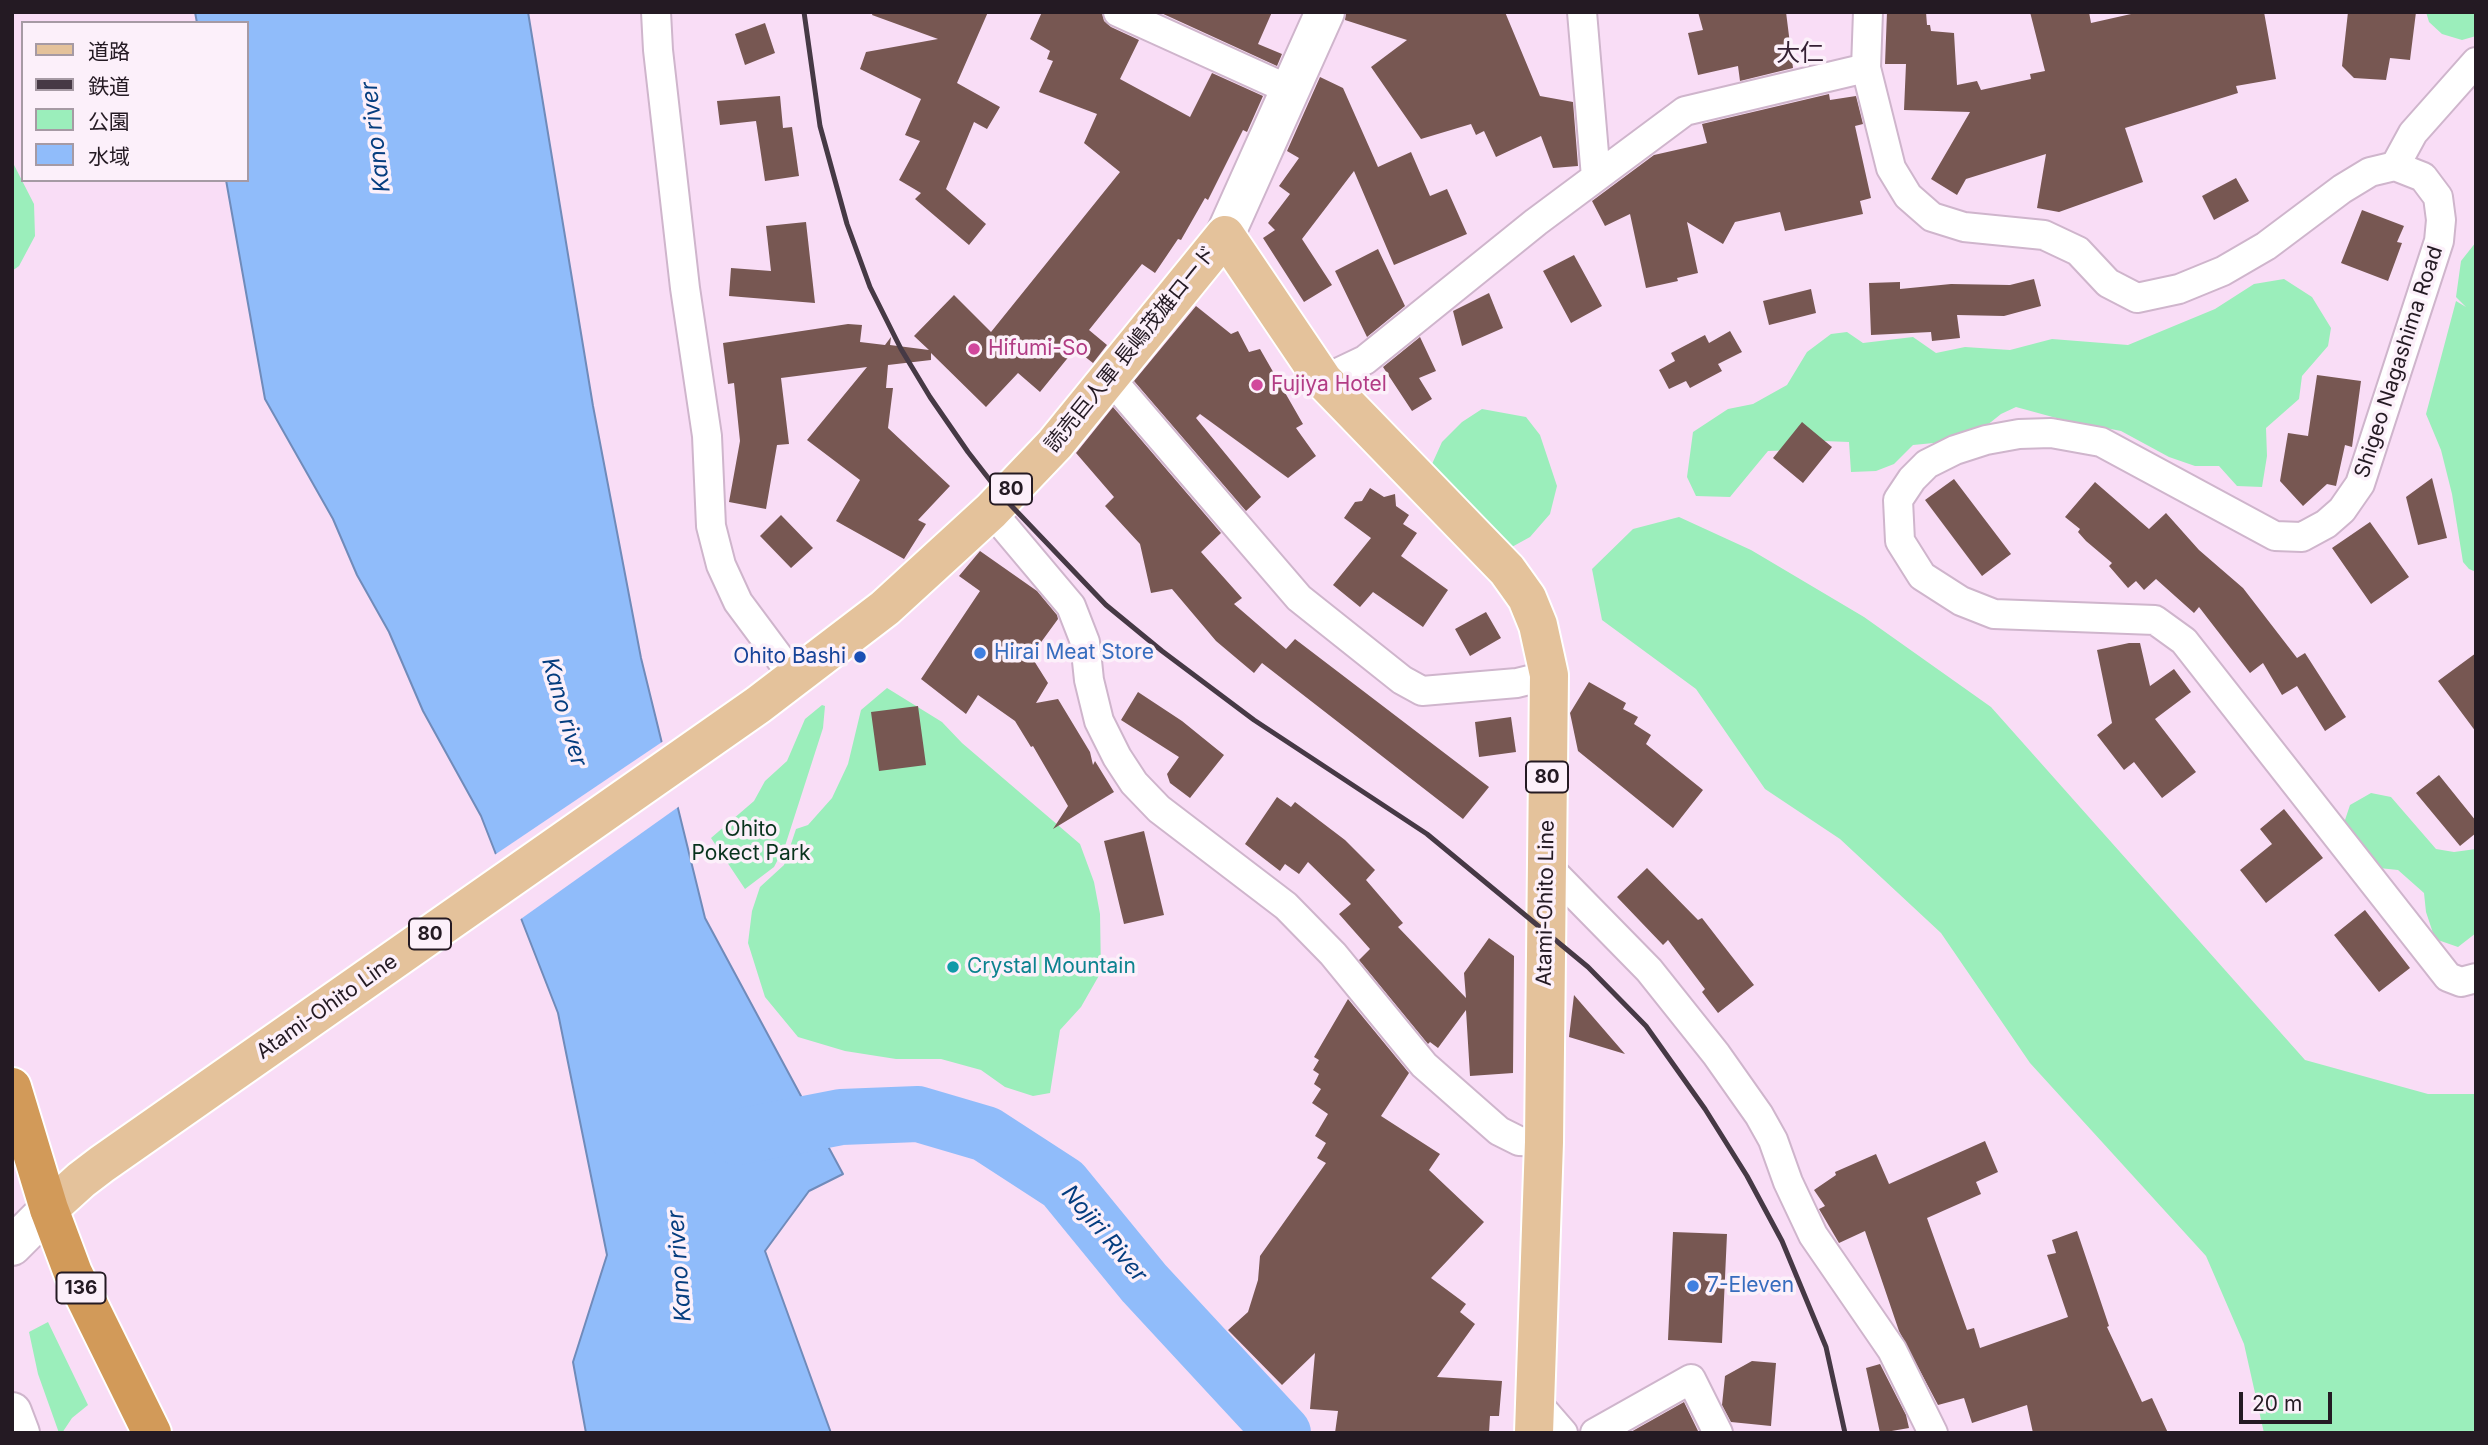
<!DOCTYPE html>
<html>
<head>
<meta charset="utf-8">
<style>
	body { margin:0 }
	#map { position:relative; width:2488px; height:1445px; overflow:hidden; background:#f9ddf6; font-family:Inter,"Noto Sans JP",sans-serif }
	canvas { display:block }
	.frame { position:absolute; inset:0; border:14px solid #241a23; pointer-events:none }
	.legend { position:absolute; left:21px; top:21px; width:228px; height:161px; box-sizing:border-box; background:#fcf0fa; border:2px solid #a69aa4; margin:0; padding:9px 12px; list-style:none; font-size:21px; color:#241a23 }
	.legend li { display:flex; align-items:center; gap:14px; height:35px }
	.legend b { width:35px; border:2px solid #a69aa4 }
	.scale { position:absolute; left:2239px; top:1392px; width:93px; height:32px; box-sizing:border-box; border:4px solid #241a23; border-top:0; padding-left:9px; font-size:21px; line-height:24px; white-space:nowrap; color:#241a23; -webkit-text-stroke:5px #fcf0fa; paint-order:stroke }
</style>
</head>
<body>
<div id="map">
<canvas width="2488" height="1445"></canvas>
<div class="frame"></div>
<ul class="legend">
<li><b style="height:9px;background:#e4c29b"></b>道路</li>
<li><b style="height:9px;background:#463945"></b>鉄道</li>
<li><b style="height:19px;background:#9beebb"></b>公園</li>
<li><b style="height:19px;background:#90bcfa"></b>水域</li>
</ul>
<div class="scale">20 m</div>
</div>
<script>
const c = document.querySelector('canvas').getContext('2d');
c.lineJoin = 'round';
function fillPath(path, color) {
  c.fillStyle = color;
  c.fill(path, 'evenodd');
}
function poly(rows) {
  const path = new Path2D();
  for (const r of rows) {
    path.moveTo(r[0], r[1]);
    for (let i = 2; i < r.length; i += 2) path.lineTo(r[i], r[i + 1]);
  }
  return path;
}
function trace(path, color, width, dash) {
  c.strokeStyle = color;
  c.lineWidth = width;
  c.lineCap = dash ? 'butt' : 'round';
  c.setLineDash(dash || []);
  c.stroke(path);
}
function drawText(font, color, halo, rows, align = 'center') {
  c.font = font + ' Inter,"Noto Sans JP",sans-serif';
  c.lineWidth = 7;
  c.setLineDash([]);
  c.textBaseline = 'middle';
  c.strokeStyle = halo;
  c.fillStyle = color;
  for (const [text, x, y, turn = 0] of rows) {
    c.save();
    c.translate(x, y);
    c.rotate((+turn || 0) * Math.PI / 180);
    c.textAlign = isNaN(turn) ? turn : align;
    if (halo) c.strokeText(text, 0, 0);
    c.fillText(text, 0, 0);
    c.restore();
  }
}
const green = poly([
	[2426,12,2476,12,2476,36,2462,40,2442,34,2429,22],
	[12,161,34,204,35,236,19,266,12,271],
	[2476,242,2476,572,2469,569,2463,562,2452,494,2441,450,2426,414,2456,301,2466,307,2456,297,2461,261],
	[2284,279,2312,297,2331,328,2328,346,2302,376,2299,399,2266,428,2267,456,2262,487,2237,486,2219,466,2195,466,2169,457,2121,431,2060,419,2016,407,2001,414,1986,426,1944,442,1913,445,1894,464,1876,471,1851,472,1849,442,1823,441,1796,450,1768,451,1730,497,1696,496,1687,477,1693,432,1728,409,1753,404,1787,385,1807,352,1831,334,1847,332,1863,343,1913,337,1936,353,1965,347,2010,350,2052,339,2128,345,2215,309,2254,284],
	[1482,409,1526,417,1540,435,1557,486,1550,514,1530,537,1510,548,1441,485,1432,464,1442,442,1462,422],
	[1679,517,1751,550,1864,617,1991,707,2305,1060,2428,1094,2476,1094,2476,1433,2264,1433,2244,1344,2206,1256,2030,1063,1941,933,1840,839,1765,789,1696,689,1602,620,1592,569,1633,529],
	[887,688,942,722,962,743,1080,844,1094,882,1100,914,1101,972,1081,1007,1060,1030,1050,1093,1033,1096,1005,1087,981,1070,941,1059,896,1059,845,1051,798,1037,765,997,748,943,752,911,760,887,784,865,796,829,808,825,832,798,848,764,861,710],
	[822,705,825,706,823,728,785,846,774,867,745,889,711,838,754,801,765,781,787,761,805,719],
	[2371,793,2391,797,2436,849,2454,852,2476,849,2476,933,2458,947,2435,939,2426,912,2424,893,2398,870,2379,868,2344,823,2350,805],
	[48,1322,88,1405,72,1418,62,1433,59,1433,38,1374,29,1332]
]);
const water = poly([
	[195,12,528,12,593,406,641,658,705,918,843,1174,809,1191,765,1251,831,1433,586,1433,573,1362,607,1255,558,1013,481,816,423,711,389,632,357,575,333,519,265,399,226,180,247,180,247,23,197,23,195,12]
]);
const pier = poly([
	[665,740,681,805,518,921,493,856]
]);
const river = poly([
	[738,1137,841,1117,918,1114,986,1134,1063,1184,1144,1283,1283,1433]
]);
const building = poly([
	[873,12,988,12,957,83,1000,107,987,129,974,122,946,189,986,224,969,245,915,199,921,193,899,180,920,141,905,135,921,99,860,69,866,52,938,39,872,15],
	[1042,12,1102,12,1104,21,1111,27,1139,40,1120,79,1190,117,1212,73,1263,96,1247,132,1243,130,1208,200,1205,198,1181,240,1178,239,1155,273,1142,264,1089,330,1107,345,1093,363,1075,349,1040,392,1018,373,986,407,931,353,931,360,888,365,886,388,893,388,888,428,950,486,918,520,926,524,904,559,836,521,860,480,807,440,867,367,781,378,789,444,777,445,766,509,729,502,740,441,734,383,728,384,723,343,848,324,862,325,860,342,885,345,891,337,890,345,929,350,914,336,954,295,991,332,1120,172,1084,143,1097,114,1039,92,1053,61,1047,59,1050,51,1030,39],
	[1159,12,1272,12,1258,44,1282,54,1277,66],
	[1346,12,1505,12,1540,96,1573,102,1578,166,1553,168,1541,136,1496,157,1484,131,1476,135,1471,124,1421,139,1371,67,1407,40,1345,20],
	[1698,12,1786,12,1793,68,1740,81,1738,66,1698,75,1688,33,1703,30],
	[1887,12,1926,12,1927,25,1930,25,1931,31,1954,33,1957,85,1977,81,1981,90,2031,79,2030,74,2045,71,2030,12,2089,12,2091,23,2140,12,2264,12,2276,79,2236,86,2238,93,2125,128,2143,182,2059,212,2037,208,2046,154,1966,179,1957,195,1931,179,1970,112,1904,110,1906,64,1885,64],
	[2348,12,2416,12,2410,60,2390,58,2386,80,2354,78,2342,66],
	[765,23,775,53,745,65,735,34],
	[1320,77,1343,88,1378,167,1411,152,1430,196,1447,189,1467,234,1394,265,1354,171,1302,239,1332,285,1304,302,1263,238,1275,230,1268,223,1290,194,1279,186,1299,158,1287,151],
	[1829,94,1830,100,1856,96,1863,124,1855,126,1871,198,1860,201,1863,214,1785,231,1780,212,1735,222,1723,244,1687,222,1698,273,1677,278,1678,281,1646,288,1630,214,1605,226,1592,201,1654,155,1707,143,1702,124],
	[780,96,783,128,792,127,799,176,765,181,756,121,720,125,717,101],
	[2236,178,2249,201,2214,220,2202,196],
	[2362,210,2404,226,2397,242,2402,243,2388,281,2341,263],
	[806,222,815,303,729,296,731,268,771,271,766,226],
	[1378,249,1405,306,1367,337,1335,271],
	[1574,255,1602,306,1571,323,1543,271],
	[2034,279,2041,306,2004,316,1957,315,1960,338,1932,341,1931,332,1871,335,1869,283,1900,282,1900,289,1951,284,2010,285],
	[1811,289,1816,313,1769,325,1763,301],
	[1489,293,1503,328,1462,346,1453,311],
	[1196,306,1231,334,1238,331,1249,352,1260,349,1303,424,1296,428,1316,456,1288,478,1200,414,1196,418,1261,497,1246,511,1134,381],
	[1730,331,1742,352,1718,364,1722,371,1690,388,1686,381,1669,389,1659,370,1675,361,1671,353,1705,335,1709,343],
	[1420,337,1436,371,1419,378,1432,399,1412,411,1383,367],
	[2317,375,2361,381,2352,447,2345,445,2336,486,2327,484,2303,506,2280,481,2288,433,2308,436],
	[1113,407,1221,533,1201,552,1242,598,1234,604,1286,649,1295,639,1489,787,1463,819,1262,663,1254,673,1216,641,1172,589,1151,593,1140,544,1105,506,1114,497,1076,453],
	[1802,422,1832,447,1803,483,1773,458],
	[2432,478,2447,538,2418,545,2406,497],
	[1954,479,2011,554,1982,576,1925,500],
	[2095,482,2149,529,2166,513,2199,550,2243,588,2297,658,2305,653,2346,717,2325,731,2297,686,2282,695,2263,663,2250,673,2199,607,2194,613,2156,579,2144,590,2136,581,2128,588,2109,566,2112,563,2086,541,2078,532,2080,529,2065,517],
	[1370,488,1384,497,1395,494,1396,506,1409,515,1403,524,1417,533,1401,556,1448,590,1423,627,1373,592,1360,607,1333,585,1371,538,1344,518,1355,502,1362,501],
	[781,515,813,548,791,568,760,536],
	[2370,522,2409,577,2371,604,2332,548],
	[980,551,1037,591,1057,615,1058,619,1031,656,1048,683,1036,703,1058,699,1090,752,1093,765,1095,761,1114,792,1053,829,1068,806,1033,746,1031,747,1015,721,978,695,966,714,921,679,980,591,959,576],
	[1486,612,1501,638,1470,656,1455,629],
	[2129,643,2140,643,2150,686,2174,669,2191,692,2155,719,2196,772,2162,798,2134,762,2124,770,2097,735,2112,723,2097,650],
	[2476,653,2476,732,2438,681],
	[1589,682,1626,703,1623,709,1638,717,1634,724,1651,735,1646,744,1703,790,1673,828,1578,751,1570,713],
	[1138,692,1182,721,1224,755,1190,798,1170,783,1167,774,1179,757,1121,720],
	[918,706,926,765,879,771,871,712],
	[1511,717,1516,752,1479,757,1475,722],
	[2439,775,2476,821,2476,833,2460,846,2416,793],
	[1277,797,1291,807,1295,802,1345,840,1375,870,1366,880,1403,923,1398,927,1466,998,1464,973,1489,938,1514,956,1513,1073,1470,1076,1466,1010,1438,1048,1430,1042,1428,1044,1359,960,1370,949,1339,914,1351,904,1308,862,1299,874,1285,864,1280,871,1245,844],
	[2284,809,2323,858,2266,903,2240,870,2272,844,2260,829],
	[1144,831,1164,915,1124,924,1104,841],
	[1647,868,1698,920,1702,918,1754,985,1718,1013,1702,992,1705,989,1668,940,1663,945,1617,897],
	[2365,910,2410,968,2379,992,2334,935],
	[1574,995,1625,1054,1569,1037],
	[1348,999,1409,1073,1381,1116,1440,1154,1429,1170,1484,1222,1431,1278,1466,1304,1460,1312,1475,1324,1437,1377,1502,1381,1499,1416,1490,1416,1489,1433,1335,1433,1338,1411,1310,1409,1315,1353,1282,1385,1228,1330,1248,1312,1258,1280,1260,1256,1326,1163,1317,1158,1326,1143,1315,1136,1328,1114,1312,1103,1321,1089,1314,1084,1319,1074,1313,1070,1319,1060,1314,1057],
	[1985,1141,1998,1172,1976,1182,1981,1194,1927,1218,1967,1330,1974,1328,1980,1348,2068,1317,2047,1255,2056,1253,2052,1240,2077,1231,2109,1326,2107,1327,2142,1402,2152,1398,2168,1433,2033,1433,2027,1405,1972,1423,1964,1398,1938,1405,1899,1331,1865,1231,1839,1243,1819,1209,1825,1206,1814,1190,1836,1175,1835,1172,1876,1154,1889,1184],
	[1673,1232,1727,1234,1722,1343,1668,1340],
	[1752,1361,1776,1363,1771,1426,1731,1422,1722,1405,1725,1376],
	[1880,1364,1906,1415,1909,1428,1880,1433,1866,1368],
	[1684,1402,1699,1433,1629,1433]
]);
const street = poly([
	[656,12,658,50,685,288,707,436,711,526,721,565,738,602,793,676],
	[1118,12,1290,90],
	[1582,12,1596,177],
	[1868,12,1866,68,1891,168,1908,196,1932,217,1964,227,2044,235,2078,251,2108,283,2137,298,2179,289,2223,271,2266,246,2342,189,2370,172,2395,166,2423,177,2438,197,2441,220,2439,241,2360,484,2342,510,2326,524,2302,537,2275,536,2101,442,2051,433,2019,434,1986,440,1955,450,1927,464,1912,479,1898,500,1900,541,1922,576,1961,601,1994,614,2155,620,2184,641,2448,977,2461,982,2476,978],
	[2395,166,2413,133,2476,62],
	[1109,377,1299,598,1402,680,1422,691,1517,683,1549,675],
	[1323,380,1365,360,1536,222,1685,111,1866,68],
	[991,511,1071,606,1085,642,1089,680,1099,721,1117,757,1134,783,1159,809,1286,906,1333,954,1424,1065,1499,1131,1519,1141,1544,1142],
	[1546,865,1649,970,1716,1054,1759,1115,1773,1140,1788,1182,1813,1235,1892,1350,1933,1433],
	[1536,1402,1563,1433],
	[1595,1433,1691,1379,1718,1433]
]);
const secondary = poly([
	[1225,235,1325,12],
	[12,1246,49,1209],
	[12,1412,20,1433]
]);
const primary = poly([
	[49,1209,81,1180,102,1164,758,705,885,608,991,511,1055,444,1225,235,1323,380,1507,570,1527,598,1538,625,1549,675,1544,1142,1534,1433]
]);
const highway = poly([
	[12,1087,49,1209,73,1273,152,1433]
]);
const rail = poly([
	[804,12,820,126,847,224,870,287,901,349,930,397,968,452,1003,497,1106,605,1162,651,1254,720,1427,834,1588,967,1646,1026,1705,1109,1747,1176,1782,1241,1826,1347,1845,1433]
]);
const markers = [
	[974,349,7,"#d1479c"],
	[1257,385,7,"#d1479c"],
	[980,653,7,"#3f7fe0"],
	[860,657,7,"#1a4fb4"],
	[953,967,7,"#0f9aa8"],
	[1693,1286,7,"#3f7fe0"]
];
const shields = [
	[1011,489,42],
	[1547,777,42],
	[430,934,42],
	[81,1288,49]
];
const shieldNames = [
	["80",1011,489],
	["80",1547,777],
	["80",430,934],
	["136",81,1288]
];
const hotelNames = [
	["Hifumi-So",988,349],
	["Fujiya Hotel",1271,385]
];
const streetNames = [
	["読売巨人軍 長嶋茂雄ロード",1131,349,-51],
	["Shigeo Nagashima Road",2399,362,-72],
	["Atami-Ohito Line",1546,903,-89],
	["Atami-Ohito Line",327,1007,-35]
];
const shopNames = [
	["Hirai Meat Store",994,653],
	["7-Eleven",1707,1286]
];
const transitNames = [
	["Ohito Bashi",846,657]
];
const parkNames = [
	["Ohito",751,830],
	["Pokect Park",751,854]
];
const cultureNames = [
	["Crystal Mountain",967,967]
];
const waterNames = [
	["Kano river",376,137,-97],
	["Kano river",564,712,74],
	["Nojiri River",1104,1234,50],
	["Kano river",680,1266,-94]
];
const quarterNames = [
	["大仁",1800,54]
];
fillPath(green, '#9beebb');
fillPath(water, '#90bcfa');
trace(water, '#708bba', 2);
fillPath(pier, '#f9ddf6');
trace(river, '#90bcfa', 56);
fillPath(building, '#775752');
trace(street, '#cfb5cc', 32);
trace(secondary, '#cfb5cc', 42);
trace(primary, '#fff', 42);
trace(highway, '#fff', 42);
trace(street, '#fff', 28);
trace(secondary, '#fff', 38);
trace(primary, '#e4c29b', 38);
trace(highway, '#d29a59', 38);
trace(rail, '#463945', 5);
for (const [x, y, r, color] of markers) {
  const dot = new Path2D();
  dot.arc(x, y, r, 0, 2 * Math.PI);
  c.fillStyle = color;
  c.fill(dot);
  trace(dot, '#fcf0fa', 2.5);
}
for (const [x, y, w] of shields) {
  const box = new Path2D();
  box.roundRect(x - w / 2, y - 15.5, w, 31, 5);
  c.fillStyle = '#fcf0fa';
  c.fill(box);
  trace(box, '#241a23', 2);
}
drawText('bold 19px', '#241a23', null, shieldNames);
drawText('21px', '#b23c85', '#fcf0fa', hotelNames, 'left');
drawText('21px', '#241a23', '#fcf0fa', streetNames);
drawText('21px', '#366cbe', '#fcf0fa', shopNames, 'left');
drawText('21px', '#164399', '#fcf0fa', transitNames, 'right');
drawText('21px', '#08331d', '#fcf0fa', parkNames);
drawText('21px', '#0d838f', '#fcf0fa', cultureNames, 'left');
drawText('italic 23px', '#053d7f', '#fcf0fa', waterNames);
drawText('24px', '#352134', '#fcf0fa', quarterNames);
</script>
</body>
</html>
